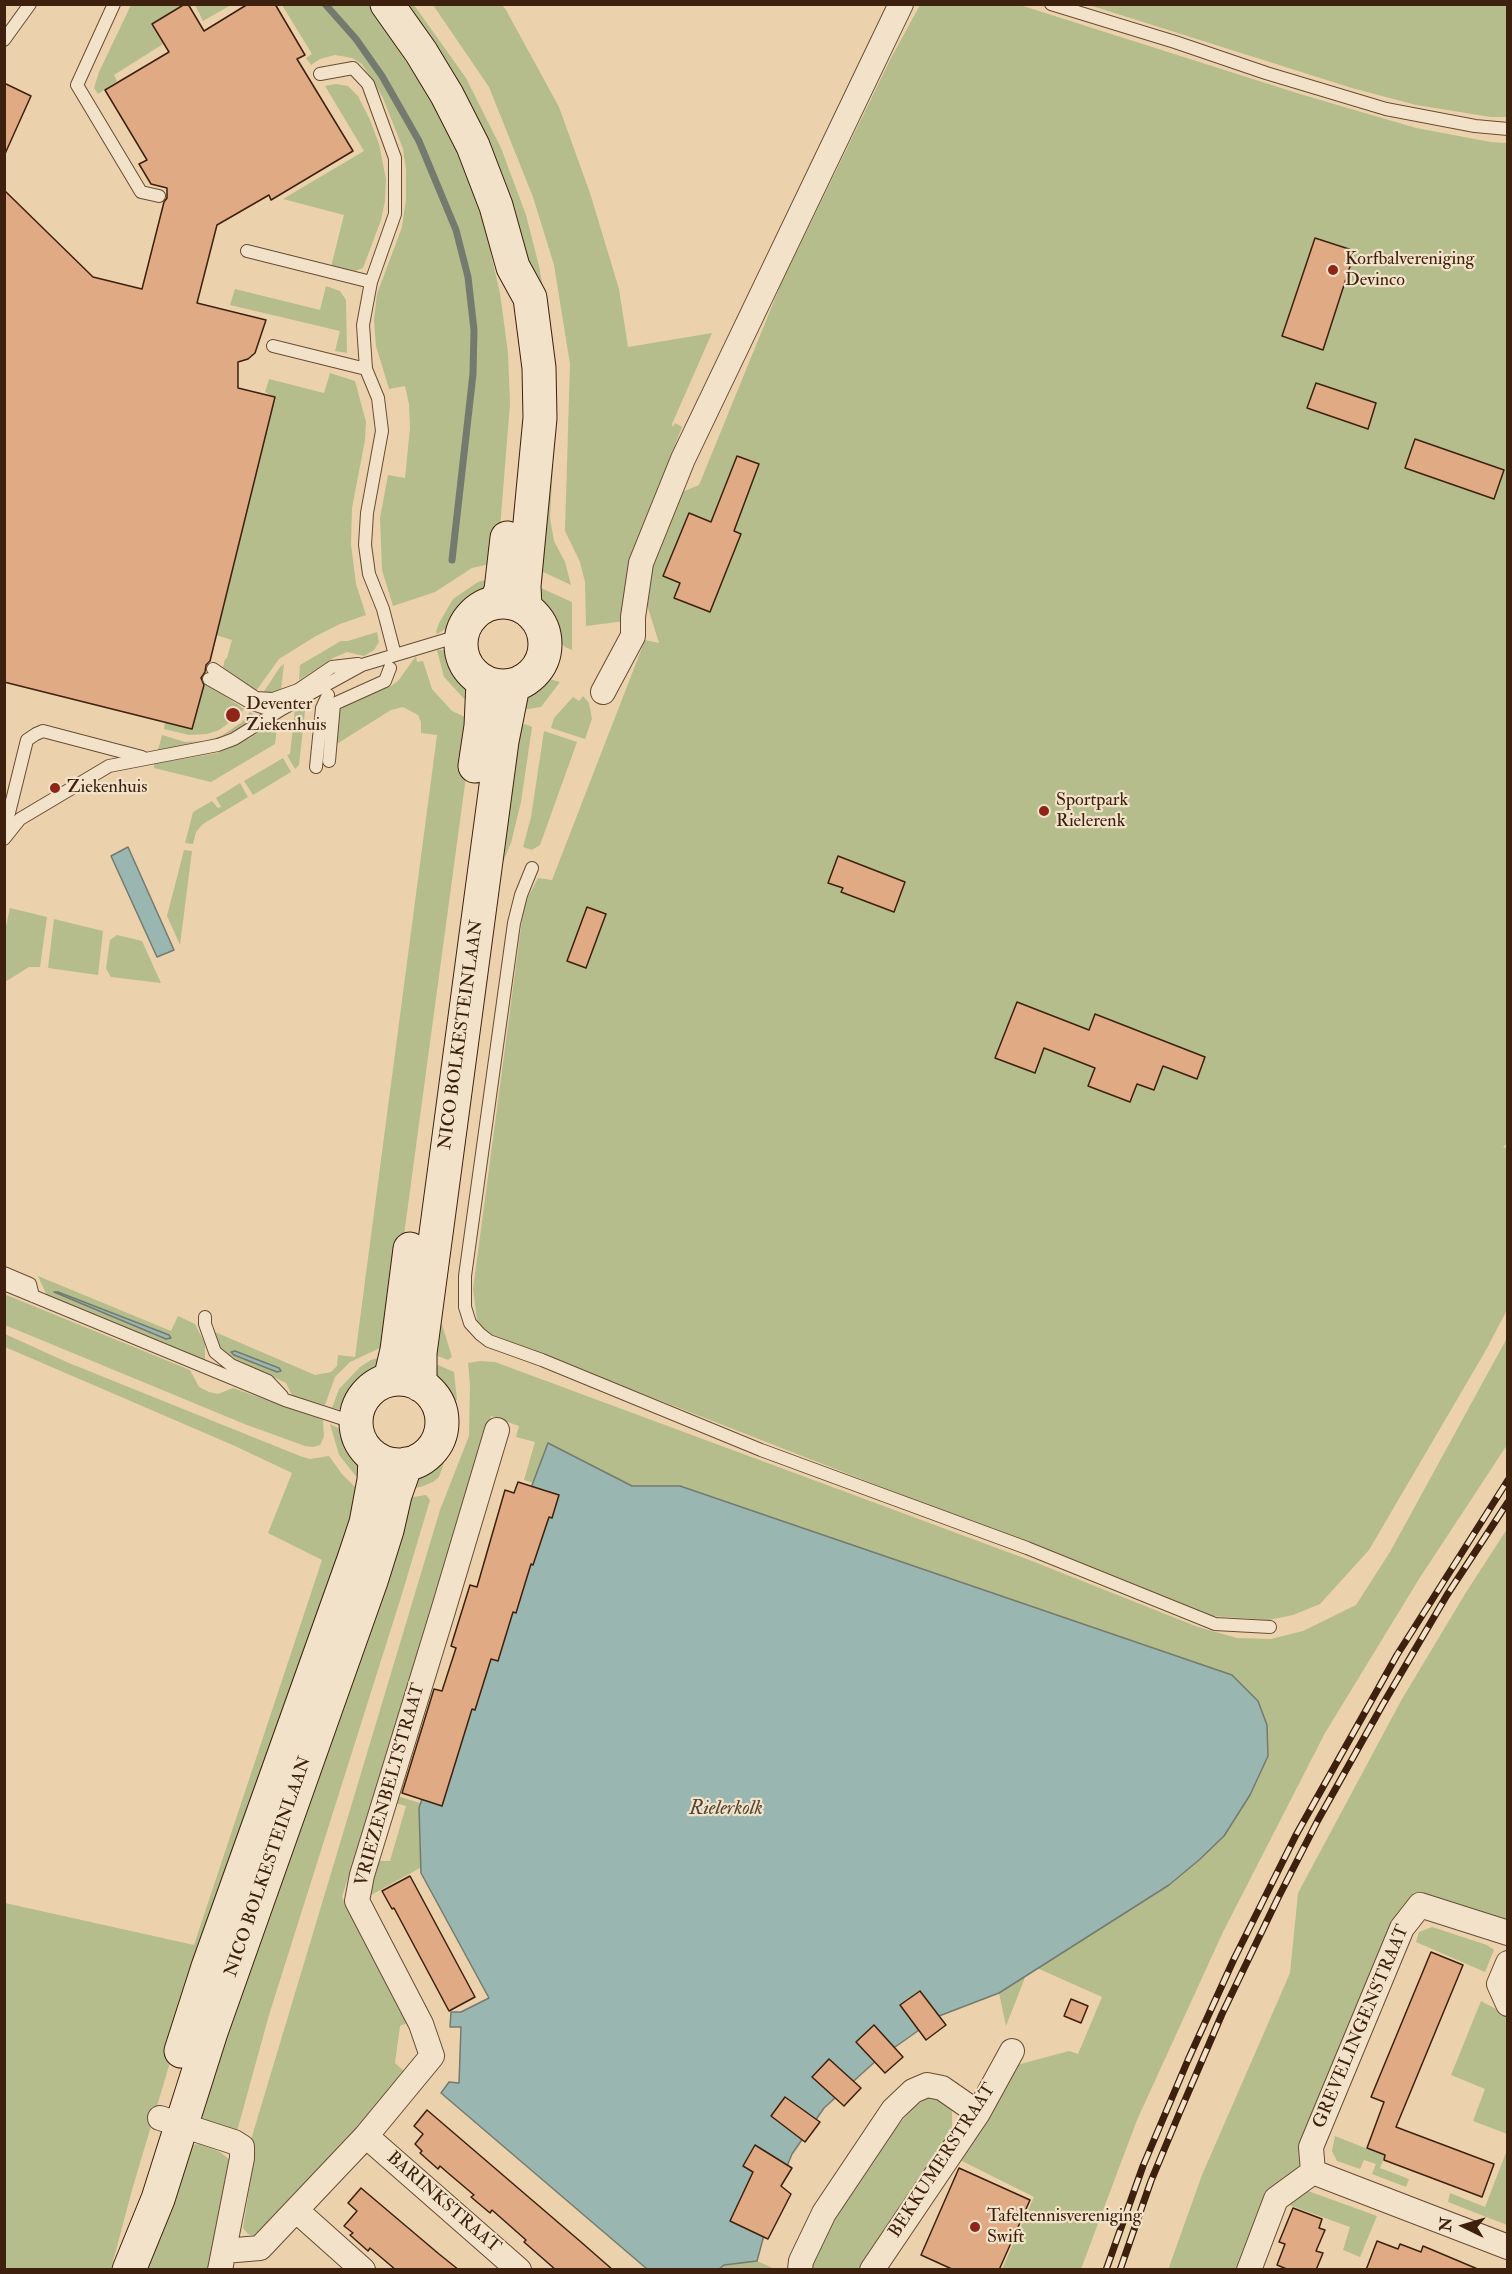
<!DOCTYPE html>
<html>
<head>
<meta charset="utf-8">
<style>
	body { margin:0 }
	#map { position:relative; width:1512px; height:2274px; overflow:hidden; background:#ebd2ac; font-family:"IM FELL Double Pica",serif }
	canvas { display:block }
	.frame { position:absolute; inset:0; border:6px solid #3d200d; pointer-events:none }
	.north { position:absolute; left:1434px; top:2196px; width:60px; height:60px; -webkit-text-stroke:4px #f2e2c9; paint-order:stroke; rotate:275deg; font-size:16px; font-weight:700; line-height:24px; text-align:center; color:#3d200d }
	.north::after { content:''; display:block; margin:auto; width:21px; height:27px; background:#3d200d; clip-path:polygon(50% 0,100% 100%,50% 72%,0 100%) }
</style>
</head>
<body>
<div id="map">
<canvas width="1512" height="2274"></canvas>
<div class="frame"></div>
<div class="north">N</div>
</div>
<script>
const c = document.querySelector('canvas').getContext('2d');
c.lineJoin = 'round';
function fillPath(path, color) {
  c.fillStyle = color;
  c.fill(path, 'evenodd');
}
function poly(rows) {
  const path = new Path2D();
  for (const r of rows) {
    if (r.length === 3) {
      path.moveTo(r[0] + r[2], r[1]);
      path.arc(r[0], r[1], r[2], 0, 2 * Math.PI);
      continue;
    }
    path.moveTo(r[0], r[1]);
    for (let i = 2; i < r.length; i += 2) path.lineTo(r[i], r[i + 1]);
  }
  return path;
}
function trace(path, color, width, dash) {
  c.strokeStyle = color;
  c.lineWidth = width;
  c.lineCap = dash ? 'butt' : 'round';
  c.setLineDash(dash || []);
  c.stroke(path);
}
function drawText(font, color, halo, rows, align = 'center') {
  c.font = font + ' "IM FELL Double Pica",serif';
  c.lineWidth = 4.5;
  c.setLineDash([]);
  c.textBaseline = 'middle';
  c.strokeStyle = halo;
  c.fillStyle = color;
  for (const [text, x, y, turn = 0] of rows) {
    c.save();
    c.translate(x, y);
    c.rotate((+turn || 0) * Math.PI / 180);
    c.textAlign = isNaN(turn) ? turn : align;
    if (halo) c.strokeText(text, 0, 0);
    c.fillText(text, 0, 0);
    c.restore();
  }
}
const green = poly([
	[131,5,182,5,151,24,163,44,114,75,117,81,98,94,94,88,99,72],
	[195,5,231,5,203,21],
	[282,5,369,5,426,92,456,146,483,220,500,293,508,353,510,404,498,553,490,564,472,568,435,592,393,606,382,570,380,518,388,475,405,478,410,428,409,404,405,386,389,389,376,346,374,320,377,294,402,227,406,199,406,170,403,149,383,98,362,64,352,58,335,55,320,59,311,65,306,58,312,54],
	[405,5,414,5,466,78,501,148,526,215,539,266,552,335,556,409,550,518,554,541,565,562,571,585,539,570,546,365],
	[433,5,502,5,506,10,559,107,590,193,619,289,628,347,712,333,672,424,673,427,675,423,682,427,640,536,625,621,586,626,585,582,580,562,565,531,570,364,554,265,533,197,489,87],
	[920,5,1020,5,1300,94,1416,128,1491,142,1507,143,1508,1142,1503,1147,1508,1149,1507,1310,1486,1350,1369,1550,1320,1604,1293,1615,1269,1620,1212,1616,487,1333,478,1328,473,1289,524,905,538,878,552,880,645,640,659,643,643,592,682,492,699,485,781,284,891,58],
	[1089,5,1507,5,1507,117,1491,117,1416,105,1352,88],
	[336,84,348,86,358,96,370,120,379,144,386,179,385,201,381,220,363,268,355,271,331,267,344,215,283,199,364,151,325,86],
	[326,286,340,291,346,300,347,353,335,351,340,331,230,305,235,289,320,310],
	[330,373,355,381,366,422,365,440,352,508,351,544,356,584,366,615,340,624,316,636,279,659,256,691,223,667,225,659,227,658,232,640,216,635,275,398,265,392,269,379,324,393],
	[492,578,485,595,471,604,451,626,437,634,436,632,439,623,453,599,478,582],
	[532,584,572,602,572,650,565,647,555,636,549,620,538,604],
	[377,632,379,642,374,650,364,656,347,652,333,658,299,680,300,665,341,641,348,641],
	[437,650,444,650,451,655,456,669,470,689,467,702,444,677],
	[416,656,417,662,423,661,432,689,452,711,469,719,472,732,389,1346,380,1348,350,1362,335,1377,325,1405,293,1397,286,1383,229,1356,219,1349,214,1336,215,1332,315,1375,331,1372,337,1366,338,1355,355,1357,437,735,421,733,421,722,418,715,403,707,391,710,335,745,338,712,342,706,391,686,398,681],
	[284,664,281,690,275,693,263,693,280,667],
	[549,679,560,682,541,707,515,711,523,694,542,681],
	[205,682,244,709,237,717,219,730,207,734,189,735,164,729,165,722,192,729],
	[583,696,589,703,592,719,585,739,551,728,554,718,573,697,579,701],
	[306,702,299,765,295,769,287,755,290,754,295,709],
	[250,712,258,718,217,740,194,747,158,750,162,735,185,742,204,741,221,736,242,722],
	[278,720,275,744,211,782,154,768,154,764,217,753,250,738],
	[525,724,532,727,521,802,511,843,498,874,516,727],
	[544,731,577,742,540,845,532,850,523,847,531,817],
	[283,758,291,772,253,795,244,781],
	[240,783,248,797,203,824,196,832,193,844,185,843,193,812,212,801,218,808,221,807,216,798],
	[184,850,192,851,180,945,167,916],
	[10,908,47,917,40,967,29,967,5,982,5,931],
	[54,919,103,931,98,975,48,968],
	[117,935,142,941,161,983,111,977,106,969,110,940],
	[441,1272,441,1321,452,1357,448,1360,427,1352],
	[38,1276,171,1331,178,1316,195,1324,205,1344,205,1363,47,1296],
	[4,1294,190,1370,199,1387,209,1392,218,1394,233,1388,323,1420,324,1437,320,1445,313,1447,305,1446,247,1425,5,1325],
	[5,1334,69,1363,300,1456,310,1459,329,1456,342,1474,356,1488,364,1491,182,2022,132,2190,111,2269,5,2269,5,1903,194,1945,322,1560,268,1533,292,1473,235,1446,5,1347],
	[1507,1338,1507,1445,1419,1579,1325,1733,1223,1932,1137,2120,1081,2269,1002,2269,1034,2197,958,2159,1013,2066,1069,2051,1078,2054,1102,1997,1037,1968,1170,1885,1199,1860,1232,1675,680,1486,632,1486,549,1443,533,1483,524,1480,535,1442,516,1437,519,1426,491,1416,342,1897,407,2023,400,2026,395,2063,405,2072,298,2200,255,2236,248,2234,243,2228,254,2159,250,2143,440,1510,469,1436,470,1384,468,1363,480,1361,495,1362,1032,1561,1198,1627,1237,1638,1271,1639,1303,1631,1356,1605,1390,1552],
	[387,1355,375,1376,363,1384,355,1394,349,1408,345,1410,332,1408,339,1389,360,1367,371,1360],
	[427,1360,454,1372,457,1400,446,1403,442,1392,431,1381],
	[330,1424,338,1428,344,1433,362,1464,365,1481,355,1475,339,1455],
	[437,1457,444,1463,439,1477,433,1482,421,1487,406,1489,416,1473],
	[426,1495,430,1500,402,1594,269,2015,236,2135,206,2124,198,2110,407,1498],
	[1507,1529,1507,1922,1427,1901,1373,1981,1299,2153,1301,2167,1243,2269,1168,2270,1202,2175,1290,1973,1298,1893,1402,1699,1465,1594],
	[391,1794,420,1803,420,1868,364,1899,375,1861,390,1861,406,1806,389,1801],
	[1432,1927,1487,1945,1494,1950,1485,1972,1416,1942,1419,1932],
	[1026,1975,1006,2026,999,1993],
	[1481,2001,1507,2015,1507,2134,1473,2121,1485,2089,1451,2075],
	[936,2090,952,2103,952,2134,865,2269,805,2270,828,2219,879,2147,914,2107],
	[1335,2136,1385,2156,1380,2168,1409,2179,1406,2187,1372,2174,1376,2164,1364,2160,1360,2169,1337,2161,1332,2151],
	[199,2144,220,2152,230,2160,211,2269,141,2270,187,2146],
	[1507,2150,1507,2225,1448,2202,1450,2193,1485,2207],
	[1297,2187,1377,2216,1360,2257,1343,2250,1350,2227,1281,2202],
	[757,2261,775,2269,719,2270,724,2265]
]);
const water = poly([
	[128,847,174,950,157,957,111,856,128,847],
	[54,1292,58,1292,169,1335,171,1338,166,1339,54,1292],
	[235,1351,279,1368,281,1371,277,1372,234,1355,231,1352,235,1351],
	[548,1443,632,1486,680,1486,1232,1675,1258,1701,1267,1725,1268,1756,1250,1795,1224,1836,1199,1860,1169,1885,999,1993,939,2016,878,2059,824,2108,792,2154,774,2198,757,2261,724,2265,719,2269,647,2269,441,2093,449,2082,459,2083,461,2027,450,2027,451,2012,461,2012,489,1998,421,1873,419,1808,482,1617,548,1443]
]);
const stream = poly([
	[325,4,356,39,382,76,419,141,456,230,468,277,474,330,473,374,452,560]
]);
const building = poly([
	[185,4,188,4,204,31,248,4,275,4,305,55,297,59,353,151,271,200,269,195,217,225,197,303,266,320,255,353,248,359,238,362,238,388,275,397,210,661,206,665,205,672,201,678,204,685,192,729,4,682,4,190,93,277,142,289,164,202,167,198,167,188,151,184,139,164,147,160,105,90,169,52,152,24,185,4],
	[4,83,31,96,4,156,4,83],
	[1315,238,1355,251,1323,350,1282,336,1315,238],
	[1316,383,1376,403,1368,429,1307,408,1316,383],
	[1415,439,1504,470,1494,499,1405,468,1415,439],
	[737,456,759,464,734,531,741,534,710,612,674,598,680,583,663,576,689,513,711,522,737,456],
	[838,856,905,882,894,912,841,892,843,888,828,883,838,856],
	[587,907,606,914,586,968,567,961,587,907],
	[1017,1002,1089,1030,1095,1014,1205,1057,1197,1079,1163,1066,1154,1090,1137,1084,1130,1102,1088,1086,1095,1068,1044,1048,1035,1073,995,1058,1017,1002],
	[518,1482,559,1495,552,1518,549,1517,533,1565,531,1564,516,1613,513,1612,498,1661,491,1659,475,1710,472,1709,442,1806,402,1793,434,1689,442,1691,456,1648,451,1646,470,1585,477,1587,505,1490,514,1493,518,1482],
	[410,1876,475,1997,449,2011,394,1908,392,1909,382,1891,410,1876],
	[1431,1952,1463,1965,1396,2127,1494,2164,1482,2197,1384,2160,1385,2155,1367,2148,1384,2102,1371,2097,1431,1952],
	[920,1991,946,2025,926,2040,900,2005,920,1991],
	[1071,1999,1088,2006,1081,2023,1064,2016,1071,1999],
	[874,2025,903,2057,885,2073,856,2042,874,2025],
	[829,2059,861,2088,844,2106,812,2077,829,2059],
	[785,2097,820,2122,805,2142,771,2116,785,2097],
	[427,2110,581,2242,613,2270,556,2270,524,2242,526,2240,500,2217,492,2210,490,2213,471,2197,474,2195,448,2173,440,2166,438,2169,420,2153,422,2151,415,2144,423,2134,414,2126,427,2110],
	[755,2145,792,2168,781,2186,791,2194,768,2239,730,2221,753,2172,743,2166,755,2145],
	[959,2168,1030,2200,999,2270,954,2270,921,2255,959,2168],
	[361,2188,439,2254,459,2270,396,2270,370,2248,368,2251,350,2235,353,2233,344,2226,357,2211,348,2203,361,2188],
	[1293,2208,1322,2219,1319,2228,1325,2230,1316,2251,1323,2253,1316,2270,1289,2270,1277,2265,1285,2244,1279,2242,1293,2208],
	[1377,2241,1398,2249,1400,2244,1421,2252,1423,2246,1480,2270,1366,2270,1377,2241]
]);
const lane = poly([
	[114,4,77,85,141,192,159,196],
	[1051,4,1175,42,1266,73,1386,109,1475,126,1508,129],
	[4,40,30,4],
	[320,74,353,68,368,84,395,158,395,214,371,282,363,325,366,369,378,398,382,431,367,513,365,545,369,574,383,609,395,655],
	[247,251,371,282],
	[273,346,366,369],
	[213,669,256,698,273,699,298,690,332,667,358,664],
	[209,679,253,704,277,712],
	[329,761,334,704,385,681,390,668],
	[316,767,322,708,328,695],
	[4,833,27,740,36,734,43,731,142,757],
	[4,839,20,819,109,766,218,745,234,739,282,709,362,665,462,635],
	[532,868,521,895,514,923,465,1276,465,1307,470,1323,480,1334,489,1341,542,1360,761,1450,1027,1548,1215,1624,1270,1627],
	[4,1273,30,1284,33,1296],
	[4,1284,285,1400,356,1423],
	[205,1317,205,1324,215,1352,231,1365,268,1381,282,1396]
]);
const street = poly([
	[603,692,633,636,633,617,641,563,683,459,901,4],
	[1508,1963,1499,1984,1508,2004],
	[160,2118,234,2142,242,2147,242,2158,220,2270],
	[366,2136,519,2270],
	[1313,2172,1311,2147,1402,1928,1420,1905,1508,1933],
	[1313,2172,1508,2247],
	[297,2211,363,2270],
	[224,2251,260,2248,366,2136,432,2056,421,2024,357,1901,362,1875,443,1611,497,1430],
	[800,2270,801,2261,824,2213,893,2110,913,2091,927,2085,942,2088,978,2113],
	[872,2270,978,2113,1012,2051],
	[1249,2270,1276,2199,1313,2172]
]);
const secondary = poly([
	[387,4,421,52,447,95,473,146,496,206,513,267,530,298,539,368,540,418,524,586,525,607],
	[503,644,42],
	[496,602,501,590,507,538],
	[475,766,481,726,483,682],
	[399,1422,43],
	[390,1380,397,1350,410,1249],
	[420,1385,420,1353,502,741,513,686],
	[181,2051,208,1967,354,1559,366,1523,374,1480,375,1458],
	[129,2270,158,2199,211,2032,371,1581,387,1530,395,1495,406,1464]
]);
const rail = poly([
	[1106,2270,1143,2166,1188,2060,1234,1959,1296,1835,1397,1655,1508,1480],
	[1120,2270,1151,2181,1179,2114,1222,2014,1278,1898,1318,1820,1383,1704,1447,1595,1508,1502]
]);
const markers = [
	[1333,270,6,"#8f2418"],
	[233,715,8,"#8f2418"],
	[55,788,6,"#8f2418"],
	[1044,811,6,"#8f2418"],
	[975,2227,6,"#8f2418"]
];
const poiNames = [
	["Korfbalvereniging",1345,260],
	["Devinco",1345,281],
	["Deventer",246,705],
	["Ziekenhuis",246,726],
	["Ziekenhuis",67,788],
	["Sportpark",1056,801],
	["Rielerenk",1056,822],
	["Tafeltennisvereniging",987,2217],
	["Swift",987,2238]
];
const streetNames = [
	["NICO BOLKESTEINLAAN",462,1035,-82],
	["VRIEZENBELTSTRAAT",391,1785,-74],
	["NICO BOLKESTEINLAAN",269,1867,-71],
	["GREVELINGENSTRAAT",1362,2027,-67],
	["BEKKUMERSTRAAT",943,2161,-57],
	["BARINKSTRAAT",443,2203,41]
];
const waterNames = [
	["Rielerkolk",726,1810]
];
fillPath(green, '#b5bd8c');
fillPath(water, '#9ab6b1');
trace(water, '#757a6f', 1.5);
trace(stream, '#757a6f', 7);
fillPath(building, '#dfaa84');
trace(building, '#3d200d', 1.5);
trace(lane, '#684c35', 14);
trace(street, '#684c35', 26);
trace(secondary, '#3d200d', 35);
trace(lane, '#f2e2c9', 12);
trace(street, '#f2e2c9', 24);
trace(secondary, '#f2e2c9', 33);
trace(rail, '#3d200d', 7);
trace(rail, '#f2e2c9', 4.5, [14]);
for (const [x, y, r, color] of markers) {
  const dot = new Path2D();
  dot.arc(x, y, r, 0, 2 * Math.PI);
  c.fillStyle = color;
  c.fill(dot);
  trace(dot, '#f2e2c9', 2);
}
drawText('18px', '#3d200d', '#f2e2c9', poiNames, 'left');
drawText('18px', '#3d200d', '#f2e2c9', streetNames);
drawText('italic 20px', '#544636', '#f2e2c9', waterNames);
</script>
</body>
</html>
